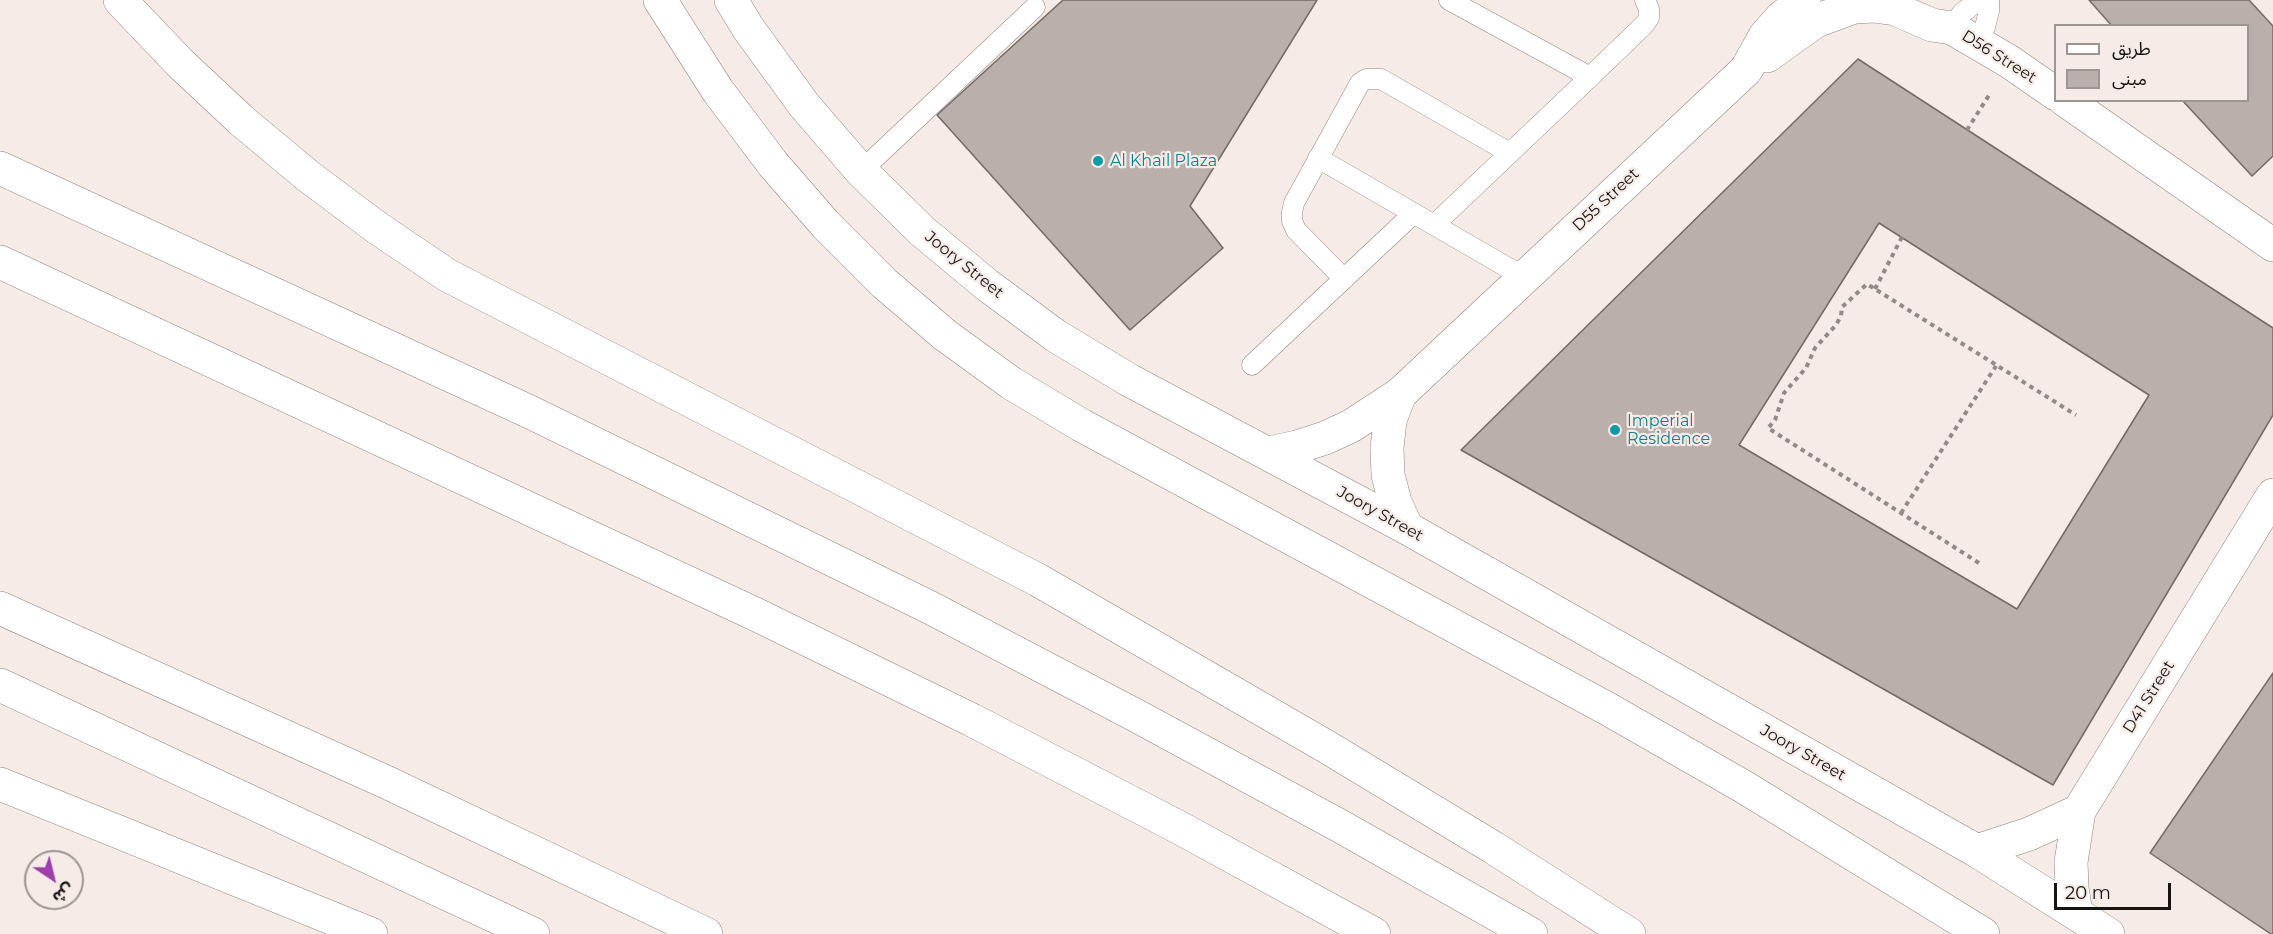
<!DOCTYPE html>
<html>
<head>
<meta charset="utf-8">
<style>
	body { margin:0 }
	#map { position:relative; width:2273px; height:934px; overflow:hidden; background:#f6ebe6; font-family:Montserrat,"Noto Sans Arabic",sans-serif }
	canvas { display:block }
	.legend { position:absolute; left:2054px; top:24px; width:195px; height:78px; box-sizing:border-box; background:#f6ebe6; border:2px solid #9d9591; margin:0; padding:8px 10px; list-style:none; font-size:18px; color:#171311 }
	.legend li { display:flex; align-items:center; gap:12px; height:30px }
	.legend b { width:30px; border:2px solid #9d9591 }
	.north { position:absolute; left:24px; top:850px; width:60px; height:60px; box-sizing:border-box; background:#f6ebe6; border:2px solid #9d9591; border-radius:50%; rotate:145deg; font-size:16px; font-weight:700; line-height:24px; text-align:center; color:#171311 }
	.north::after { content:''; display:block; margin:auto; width:21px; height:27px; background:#9c40ab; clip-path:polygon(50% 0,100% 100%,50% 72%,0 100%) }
	.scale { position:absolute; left:2054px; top:883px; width:117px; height:27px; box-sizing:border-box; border:3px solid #171311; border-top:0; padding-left:8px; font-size:18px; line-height:21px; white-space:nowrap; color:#171311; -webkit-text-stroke:4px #f6ebe6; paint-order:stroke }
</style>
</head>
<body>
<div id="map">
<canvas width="2273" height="934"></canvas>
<ul class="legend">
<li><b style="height:8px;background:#fff"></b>طريق</li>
<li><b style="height:16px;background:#baafaa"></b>مبنى</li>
</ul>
<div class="north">ش</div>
<div class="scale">20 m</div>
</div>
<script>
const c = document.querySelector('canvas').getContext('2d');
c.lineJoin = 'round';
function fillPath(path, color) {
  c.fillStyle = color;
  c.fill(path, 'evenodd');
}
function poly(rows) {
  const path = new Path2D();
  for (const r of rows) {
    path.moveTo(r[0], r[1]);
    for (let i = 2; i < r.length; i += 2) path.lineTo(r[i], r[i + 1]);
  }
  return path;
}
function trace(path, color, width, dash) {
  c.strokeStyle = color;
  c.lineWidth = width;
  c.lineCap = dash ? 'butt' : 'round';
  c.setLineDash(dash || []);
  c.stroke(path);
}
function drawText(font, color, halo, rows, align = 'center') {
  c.font = font + ' Montserrat,sans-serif';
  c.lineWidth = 4.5;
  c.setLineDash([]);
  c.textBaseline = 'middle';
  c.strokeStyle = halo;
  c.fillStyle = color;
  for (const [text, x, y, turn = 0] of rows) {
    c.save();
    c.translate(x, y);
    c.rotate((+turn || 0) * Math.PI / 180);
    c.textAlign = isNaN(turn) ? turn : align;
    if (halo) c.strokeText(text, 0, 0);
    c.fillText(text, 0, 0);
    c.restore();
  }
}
const building = poly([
	[1063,0,1317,0,1190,206,1223,248,1130,330,937,115,1063,0],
	[2089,0,2249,0,2273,26,2273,156,2252,176,2182,100,2248,100,2248,26,2112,26,2089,0],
	[1858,59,2273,328,2273,415,2053,785,1461,450,1858,59],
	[1879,223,2149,395,2017,609,1739,445,1879,223],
	[2273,673,2273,934,2271,934,2150,853,2273,673]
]);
const path = poly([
	[1967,130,1991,92],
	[1875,289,1902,237],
	[1901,513,1996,366],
	[1979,563,1768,428,1775,420,1784,393,1806,368,1815,348,1836,325,1841,316,1842,307,1867,284,2076,415]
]);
const service = poly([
	[1449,0,1590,77,1644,25,1649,18,1649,9,1645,0],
	[1952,28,1962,13,1979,0],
	[1977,43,1985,27,1989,11,1989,0],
	[1318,158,1524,277],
	[861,171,1035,7],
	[1434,225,1590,77],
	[1344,279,1296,230,1292,221,1292,212,1294,203,1360,83,1366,79,1381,79,1510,153],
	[1252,365,1414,213]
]);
const minor = poly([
	[1767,56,1816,21,1854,7,1875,6,1895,9,1932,25,1952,28,2010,62,2056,94],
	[2065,100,2273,245],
	[1400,394,1390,420,1387,448,1388,475,1395,502,1407,528],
	[1269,453,1297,447,1325,438,1351,426,1400,394,1746,70,1765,36,1781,18,1804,0],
	[1977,851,2029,834,2079,811],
	[2076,913,2072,888,2071,862,2079,811,2273,495]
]);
const tertiary = poly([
	[660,0,718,91,773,164,826,225,884,283,945,335,1011,383,1081,425,1608,709,1744,787,1983,934],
	[731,0,748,28,804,105,861,171,922,231,987,285,1056,336,1129,380,1407,528,1977,851,2108,934]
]);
const motorway = poly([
	[120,0,180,63,242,121,308,176,376,227,447,275,1038,580,1327,747,1494,848,1629,934],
	[0,168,530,412,929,607,1135,715,1340,826,1531,934],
	[0,262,755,614,972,720,1180,828,1374,934],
	[0,608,386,782,706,934],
	[0,685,533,934],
	[0,784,371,934]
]);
const markers = [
	[1098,161,6,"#0f9aa8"],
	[1615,430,6,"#0f9aa8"]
];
const streetNames = [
	["D56 Street",1999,57,32],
	["D55 Street",1606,200,-43],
	["Joory Street",964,265,39],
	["Joory Street",1380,514,29],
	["D41 Street",2149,697,-58],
	["Joory Street",1803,753,30]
];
const cultureNames = [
	["Al Khail Plaza",1110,161],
	["Imperial",1627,421],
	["Residence",1627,439]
];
fillPath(building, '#baafaa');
trace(building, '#746a66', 1.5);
trace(service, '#908681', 21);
trace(minor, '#908681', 34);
trace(tertiary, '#908681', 34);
trace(motorway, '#908681', 34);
trace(path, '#928a87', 4, [4.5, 4.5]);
trace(service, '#fff', 20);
trace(minor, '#fff', 33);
trace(tertiary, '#fff', 33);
trace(motorway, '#fff', 33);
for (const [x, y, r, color] of markers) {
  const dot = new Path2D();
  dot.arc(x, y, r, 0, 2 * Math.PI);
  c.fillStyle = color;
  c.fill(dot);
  trace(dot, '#f6ebe6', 2);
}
drawText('16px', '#171311', '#f6ebe6', streetNames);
drawText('16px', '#0d838f', '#f6ebe6', cultureNames, 'left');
</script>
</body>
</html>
